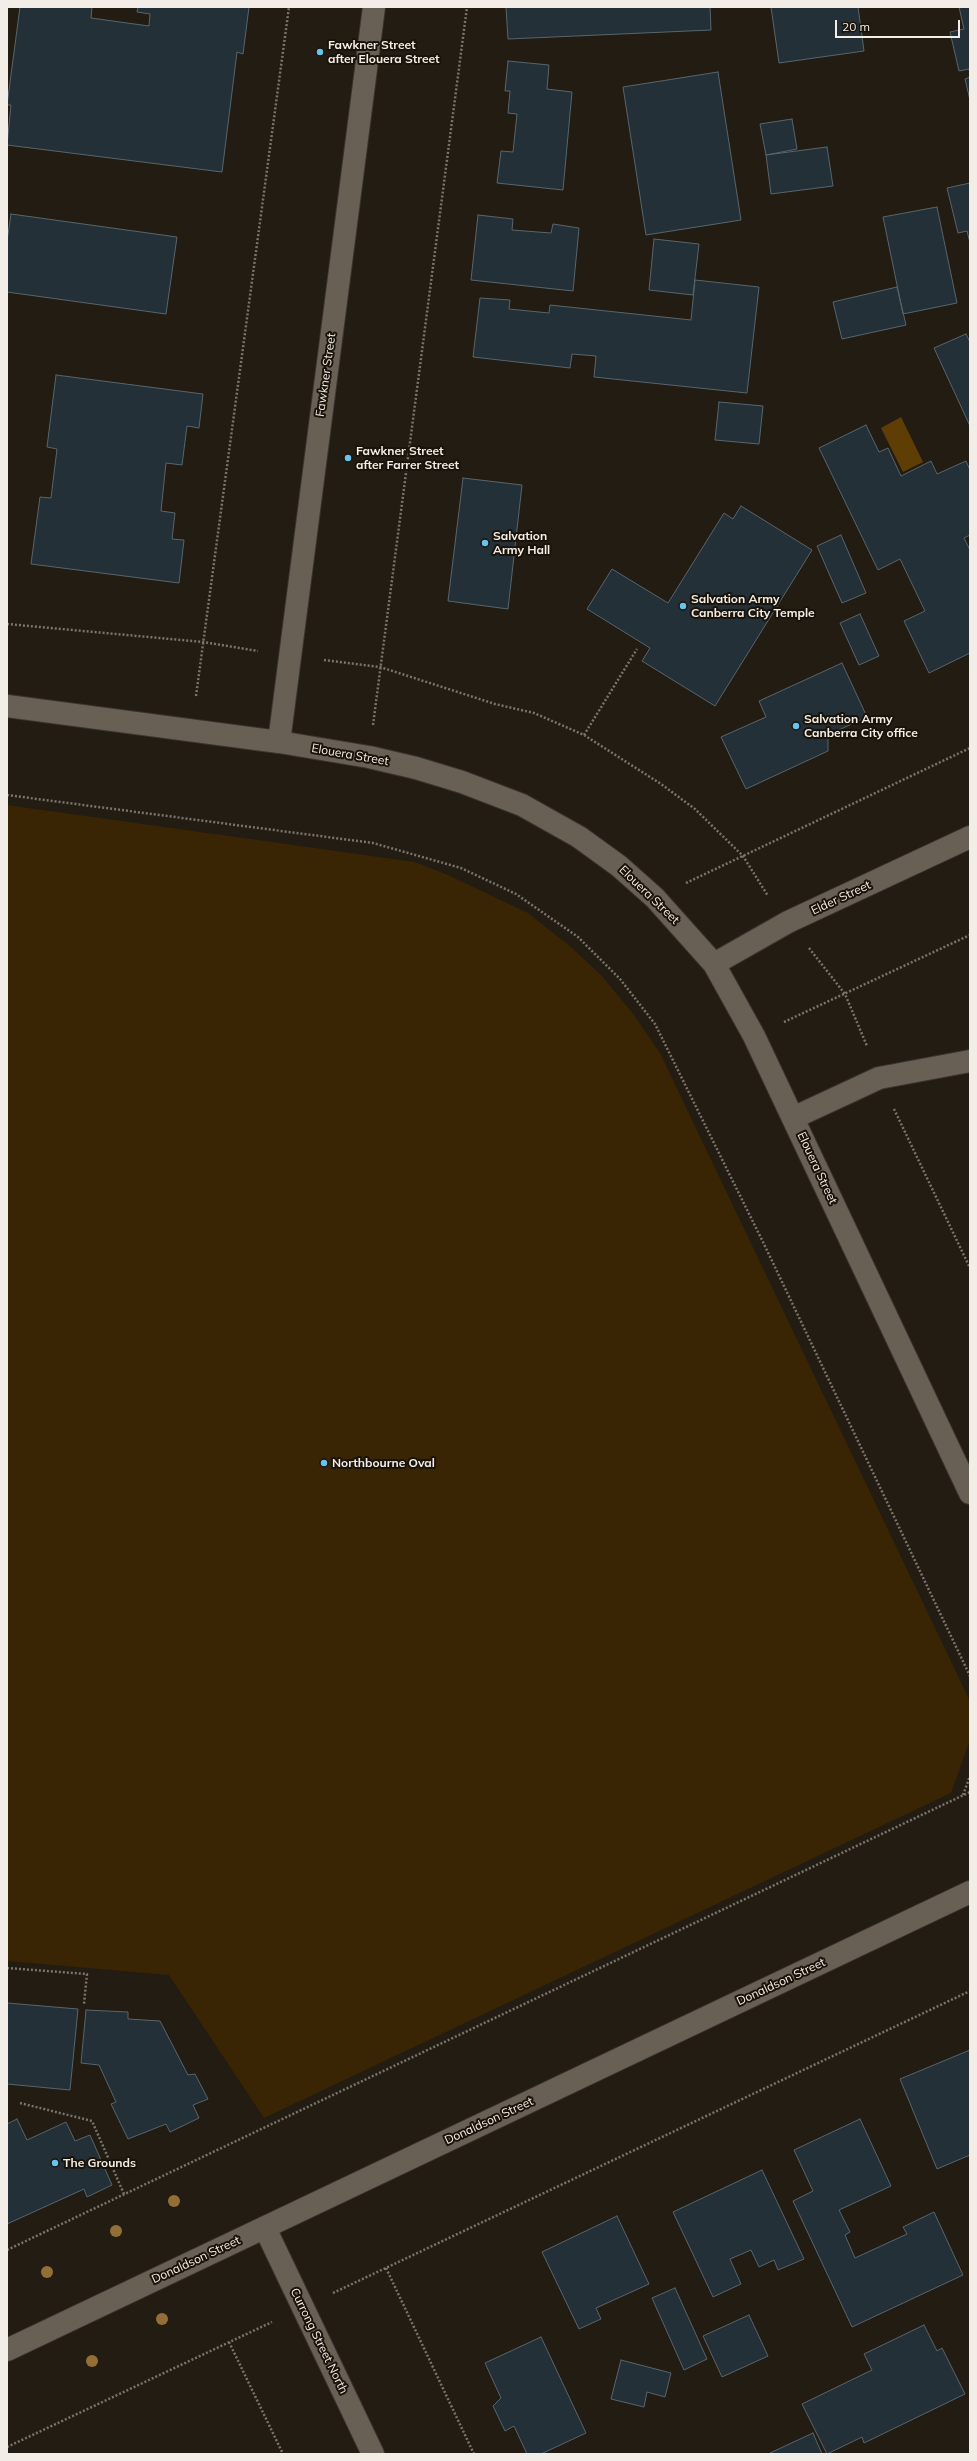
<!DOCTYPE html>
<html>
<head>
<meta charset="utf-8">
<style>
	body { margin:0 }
	#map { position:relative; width:977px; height:2461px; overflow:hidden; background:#231c13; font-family:Mulish,sans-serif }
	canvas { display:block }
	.frame { position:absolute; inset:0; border:8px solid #f2ede7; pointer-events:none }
	.scale { position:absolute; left:835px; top:20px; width:125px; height:18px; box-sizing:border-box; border:2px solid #f2ede7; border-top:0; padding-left:5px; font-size:12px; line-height:14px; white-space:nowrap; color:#f2ede7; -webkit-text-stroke:3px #1a130a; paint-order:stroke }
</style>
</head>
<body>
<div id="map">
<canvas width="977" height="2461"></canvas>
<div class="frame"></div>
<div class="scale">20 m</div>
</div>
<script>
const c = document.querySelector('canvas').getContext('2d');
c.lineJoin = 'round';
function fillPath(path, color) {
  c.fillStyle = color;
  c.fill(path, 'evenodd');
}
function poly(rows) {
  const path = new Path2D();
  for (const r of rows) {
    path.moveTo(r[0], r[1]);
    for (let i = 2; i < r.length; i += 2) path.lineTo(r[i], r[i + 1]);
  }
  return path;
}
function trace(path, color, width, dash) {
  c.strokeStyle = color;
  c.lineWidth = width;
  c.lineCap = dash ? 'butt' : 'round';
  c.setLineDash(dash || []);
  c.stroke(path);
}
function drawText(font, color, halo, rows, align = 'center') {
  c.font = font + ' Mulish,sans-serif';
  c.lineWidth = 4;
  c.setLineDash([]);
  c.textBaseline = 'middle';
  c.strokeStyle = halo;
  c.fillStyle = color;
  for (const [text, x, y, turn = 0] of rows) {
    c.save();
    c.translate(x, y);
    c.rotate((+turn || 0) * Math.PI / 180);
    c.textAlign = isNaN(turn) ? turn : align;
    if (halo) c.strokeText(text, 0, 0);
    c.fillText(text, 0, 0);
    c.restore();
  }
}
const green = poly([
	[7,805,415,862,448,875,528,913,571,947,602,976,634,1015,660,1053,970,1701,970,1740,951,1793,264,2118,169,1975,7,1961]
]);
const water = poly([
	[901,417,923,462,903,472,881,428]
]);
const building = poly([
	[20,7,92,7,91,18,149,26,150,14,137,12,138,7,249,7,243,54,237,52,222,172,7,145,11,105,7,105,20,7],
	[506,7,710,7,711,30,508,39,506,7],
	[771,7,858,7,864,51,779,63,771,7],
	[959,7,970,7,970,74,969,69,959,71,950,32,964,29,959,7],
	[508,61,549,65,547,89,572,92,563,190,497,183,501,151,513,152,517,114,508,113,510,91,505,91,508,61],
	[718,72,741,220,646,235,623,87,718,72],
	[970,77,970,100,965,79,970,77],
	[792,119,797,149,766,155,760,124,792,119],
	[827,147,833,186,771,194,766,155,827,147],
	[970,183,970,243,967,231,958,233,947,188,970,183],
	[937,207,957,303,903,314,883,217,937,207],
	[11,214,177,237,166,314,7,292,7,241,11,214],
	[478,215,513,219,512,230,551,233,553,224,579,228,573,291,471,280,478,215],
	[654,239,699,244,693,295,649,290,654,239],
	[695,280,759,287,747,393,594,377,596,356,572,354,570,368,473,357,480,298,510,300,509,309,549,313,550,305,691,320,695,280],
	[897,287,906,325,842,339,833,302,897,287],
	[966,334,970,342,970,426,934,348,966,334],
	[56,375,203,394,199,428,187,426,182,465,166,463,161,511,175,513,172,539,184,540,179,583,31,564,40,497,51,498,57,449,47,447,56,375],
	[719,402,763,406,759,444,715,440,719,402],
	[866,425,879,452,888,448,901,476,931,461,937,474,966,461,970,470,970,535,964,538,970,550,970,653,929,673,904,621,925,611,900,559,878,570,819,448,866,425],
	[463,478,522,485,508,609,448,601,463,478],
	[741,506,812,550,715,706,642,661,650,648,587,609,612,569,668,603,724,513,733,519,741,506],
	[841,535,866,593,842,603,817,546,841,535],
	[860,614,879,656,859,665,840,623,860,614],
	[842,663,867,717,828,735,828,751,746,789,721,737,766,717,759,701,842,663],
	[7,2003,78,2009,70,2090,7,2084,7,2003],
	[86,2010,128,2012,128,2019,160,2021,188,2075,195,2074,208,2099,193,2105,199,2118,170,2132,166,2124,128,2139,111,2104,116,2102,99,2065,81,2063,86,2010],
	[970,2050,970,2155,937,2169,900,2079,970,2050],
	[17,2119,27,2140,66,2122,75,2141,90,2135,112,2185,87,2197,84,2189,7,2224,7,2124,17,2119],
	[860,2119,891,2186,839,2210,850,2232,845,2235,855,2258,907,2234,903,2227,934,2212,963,2275,852,2327,793,2201,813,2191,794,2150,860,2119],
	[762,2170,804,2259,778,2270,774,2260,759,2267,751,2250,730,2259,741,2284,713,2297,673,2212,762,2170],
	[617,2216,649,2284,596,2308,601,2319,579,2329,542,2252,617,2216],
	[675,2288,707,2359,684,2370,652,2298,675,2288],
	[749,2315,768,2356,722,2377,703,2336,749,2315],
	[924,2325,937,2351,942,2348,965,2394,864,2443,862,2437,827,2454,802,2404,872,2370,864,2354,924,2325],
	[541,2337,586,2433,541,2454,527,2454,514,2426,505,2431,493,2406,501,2398,485,2363,541,2337],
	[621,2360,671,2373,665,2397,647,2392,644,2407,611,2399,621,2360],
	[813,2433,822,2454,770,2454,770,2453,813,2433]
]);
const path = poly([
	[7,624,203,642,258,651],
	[324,660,380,667,495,704,534,713,584,735,661,784,695,809,743,856,768,896],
	[196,696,289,7],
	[373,725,467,7],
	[584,735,637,649],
	[7,795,373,843,461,868,516,894,578,937,620,979,655,1024,763,1242,970,1676],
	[686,883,970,748],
	[809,948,845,994,867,1046],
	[784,1022,970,935],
	[894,1109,970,1268],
	[963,1795,970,1776],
	[7,1968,87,1974,84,2004],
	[20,2103,92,2121,124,2194],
	[7,2250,970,1792],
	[386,2268,474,2454],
	[333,2293,970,1991],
	[229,2342,283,2454],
	[7,2447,272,2322]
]);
const service = poly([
	[793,1118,879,1078,970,1061]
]);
const minor = poly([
	[7,706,279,742,369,757,416,768,462,782,522,805,579,837,619,866,655,898,714,964,754,1036,970,1493],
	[279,742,374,7],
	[714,964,788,922,970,837],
	[265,2228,373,2454],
	[7,2350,970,1892]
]);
const trees = [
	[174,2201],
	[116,2231],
	[47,2272],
	[162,2319],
	[92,2361]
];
const markers = [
	[320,52,4,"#67c4f0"],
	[348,458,4,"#67c4f0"],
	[485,543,4,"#67c4f0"],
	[683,606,4,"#67c4f0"],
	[796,726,4,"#67c4f0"],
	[324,1463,4,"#67c4f0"],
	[55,2163,4,"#67c4f0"]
];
const poiNames = [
	["Fawkner Street",328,45],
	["after Elouera Street",328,59],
	["Fawkner Street",356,451],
	["after Farrer Street",356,465],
	["Salvation",493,536],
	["Army Hall",493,550],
	["Salvation Army",691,599],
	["Canberra City Temple",691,613],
	["Salvation Army",804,719],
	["Canberra City office",804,733],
	["Northbourne Oval",332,1463],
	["The Grounds",63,2163]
];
const streetNames = [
	["Fawkner Street",326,375,-82],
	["Elouera Street",350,755,10],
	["Elouera Street",649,895,44],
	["Elder Street",841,898,-25],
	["Elouera Street",817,1168,65],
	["Donaldson Street",781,1982,-25],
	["Donaldson Street",489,2121,-25],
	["Donaldson Street",196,2260,-25],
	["Currong Street North",319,2341,64]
];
fillPath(green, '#392403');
fillPath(water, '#5f3e05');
fillPath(building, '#243037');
trace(building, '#58656c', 1);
trace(service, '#3a3530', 24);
trace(minor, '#3a3530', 24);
trace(path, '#7a746c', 2.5, [2, 2]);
trace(service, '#686055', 22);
trace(minor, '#686055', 22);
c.fillStyle = '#946e37';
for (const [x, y] of trees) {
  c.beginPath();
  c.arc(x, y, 6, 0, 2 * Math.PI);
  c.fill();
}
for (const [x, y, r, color] of markers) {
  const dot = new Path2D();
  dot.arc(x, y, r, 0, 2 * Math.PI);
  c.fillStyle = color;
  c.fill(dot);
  trace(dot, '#1a130a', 1.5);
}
drawText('bold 12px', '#f2ede7', '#1a130a', poiNames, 'left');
drawText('12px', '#f2ede7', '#1a130a', streetNames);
</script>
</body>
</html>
